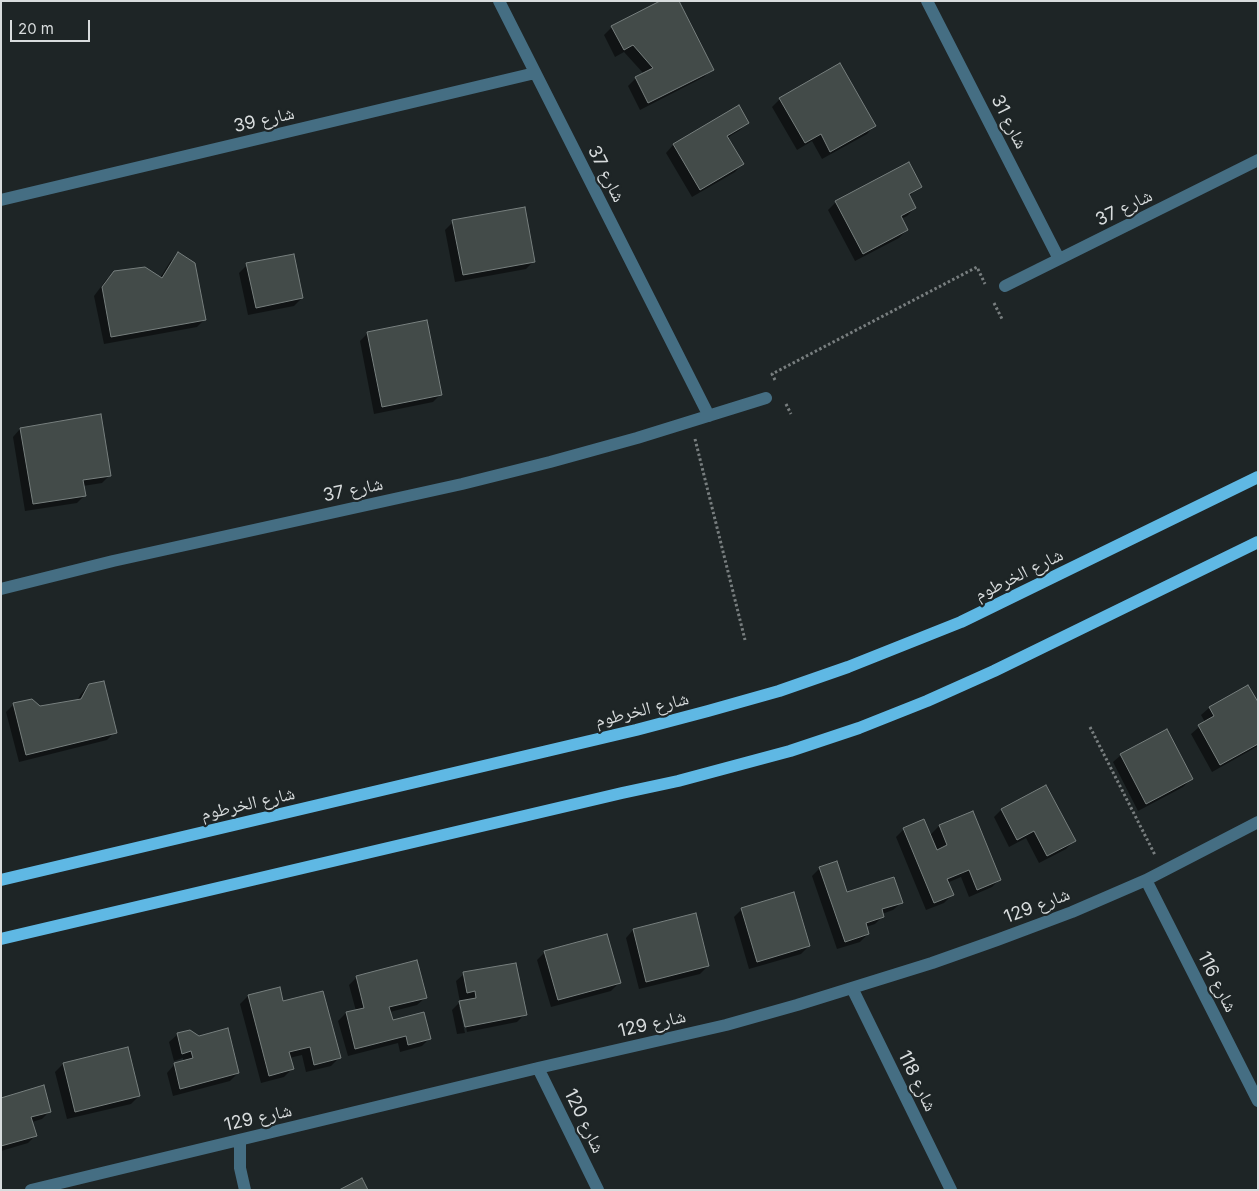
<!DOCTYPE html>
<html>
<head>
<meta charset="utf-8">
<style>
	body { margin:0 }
	#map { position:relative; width:1259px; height:1191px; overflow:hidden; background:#1e2526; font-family:Inter,sans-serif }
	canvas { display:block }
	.frame { position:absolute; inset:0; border:2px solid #d8dcdd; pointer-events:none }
	.scale { position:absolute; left:10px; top:20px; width:80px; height:22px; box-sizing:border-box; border:2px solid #d8dcdd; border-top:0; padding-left:6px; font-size:15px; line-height:18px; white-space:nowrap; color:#d8dcdd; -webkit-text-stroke:4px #1e2526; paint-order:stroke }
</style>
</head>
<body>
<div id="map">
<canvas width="1259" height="1191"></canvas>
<div class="frame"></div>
<div class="scale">20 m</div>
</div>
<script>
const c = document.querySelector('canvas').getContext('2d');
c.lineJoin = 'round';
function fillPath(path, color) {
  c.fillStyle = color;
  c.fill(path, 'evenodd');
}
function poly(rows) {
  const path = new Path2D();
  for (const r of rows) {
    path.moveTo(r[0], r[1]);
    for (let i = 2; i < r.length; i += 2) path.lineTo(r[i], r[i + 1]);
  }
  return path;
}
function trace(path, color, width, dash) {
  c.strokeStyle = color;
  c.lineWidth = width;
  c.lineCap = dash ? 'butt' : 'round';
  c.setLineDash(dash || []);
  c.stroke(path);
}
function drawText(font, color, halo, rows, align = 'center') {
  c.font = font + ' Inter,"Noto Naskh Arabic",sans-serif';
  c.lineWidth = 4.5;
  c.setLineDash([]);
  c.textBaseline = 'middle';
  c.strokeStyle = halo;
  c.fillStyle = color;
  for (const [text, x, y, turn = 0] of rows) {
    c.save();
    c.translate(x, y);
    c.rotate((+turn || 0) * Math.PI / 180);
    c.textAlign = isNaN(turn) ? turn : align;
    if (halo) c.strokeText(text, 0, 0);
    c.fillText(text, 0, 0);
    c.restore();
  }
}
const shadow = poly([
	[612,27,712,69,704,77,640,110,628,86,636,78,644,74,624,52,615,57,604,35],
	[780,99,874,126,867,134,822,159,812,141,797,150,772,107],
	[739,107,747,122,740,130,727,138,742,164,735,172,692,197,666,153,673,145],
	[908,164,920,186,909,196,915,208,907,216,901,219,907,230,899,238,855,261,828,210,836,202],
	[453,222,534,261,526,269,455,282,445,230],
	[178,254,205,319,197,327,104,344,94,296,106,280,115,272,160,278,170,262],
	[247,265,302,298,294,306,248,315,239,273],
	[368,333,441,394,433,402,374,414,360,341],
	[20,429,110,475,102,483,83,486,85,495,77,503,25,511,13,437],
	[89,685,115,732,107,740,19,762,6,712,14,704,39,707,77,701,81,694],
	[1248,686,1258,704,1258,746,1212,772,1191,734,1205,722,1201,715,1209,708],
	[1121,755,1191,779,1183,787,1138,811,1113,762],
	[1001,810,1074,841,1066,849,1039,863,1026,838,1009,847,994,817],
	[939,826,1000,879,992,887,969,897,961,877,947,883,952,895,944,903,926,910,896,837,904,829,930,835],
	[820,868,846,894,901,903,893,910,882,914,883,916,875,924,866,927,868,934,860,942,837,949,812,876],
	[742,909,809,946,801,954,749,969,734,917],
	[633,930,708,966,700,974,639,989,626,938],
	[545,952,619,983,611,991,551,1007,537,960],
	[464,974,525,1014,517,1022,467,1032,462,1006,459,1006,465,1033,457,1034,452,1010,460,1002,456,981],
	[357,977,425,998,417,1005,390,1012,392,1022,430,1038,422,1046,400,1052,398,1043,348,1056,338,1021,346,1013,356,1011,349,985],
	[279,989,283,1002,339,1058,331,1066,306,1072,302,1055,289,1058,292,1069,284,1077,261,1083,240,1004,248,996],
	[190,1032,238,1073,230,1081,173,1096,167,1073,174,1065,184,1062,183,1058,174,1061,169,1042,177,1035],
	[63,1064,139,1096,131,1104,67,1119,55,1072],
	[1,1099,50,1111,42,1119,32,1122,36,1135,28,1143,1,1151]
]);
const building = poly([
	[660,1,679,1,714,70,648,103,635,77,653,68,633,45,624,50,611,26,660,1],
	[840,63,876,126,830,152,821,134,805,143,779,98,840,63],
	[739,105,749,123,727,136,744,164,700,190,673,144,739,105],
	[909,162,922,187,909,194,916,208,901,216,908,230,863,254,835,201,909,162],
	[525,207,535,262,463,275,452,220,525,207],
	[178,252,195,263,206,320,111,337,102,287,114,271,145,267,162,278,178,252],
	[294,254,303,298,256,308,246,263,294,254],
	[427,320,442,395,382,407,367,332,427,320],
	[101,414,111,476,83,480,86,496,33,504,20,428,101,414],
	[104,681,117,733,26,755,13,703,32,699,40,706,81,699,89,684,104,681],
	[1248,685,1258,702,1258,744,1220,765,1198,725,1214,716,1209,707,1248,685],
	[1167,729,1193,779,1146,804,1120,754,1167,729],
	[1046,785,1076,841,1047,856,1034,831,1017,840,1001,809,1046,785],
	[973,811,1001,880,977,890,969,870,947,879,954,895,934,903,903,828,924,819,937,850,947,845,939,825,973,811],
	[837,861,847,892,894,877,903,903,882,909,884,917,866,923,869,934,845,942,819,867,837,861],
	[794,892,810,946,757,962,741,908,794,892],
	[696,913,709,966,646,982,633,929,696,913],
	[607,934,621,983,558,1000,544,951,607,934],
	[417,960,427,998,389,1007,393,1020,424,1012,431,1039,408,1045,406,1036,355,1049,346,1012,364,1008,356,976,417,960],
	[516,963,527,1015,465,1027,459,1001,476,998,475,991,467,993,463,972,516,963],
	[280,987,283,1001,323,991,341,1058,314,1065,310,1047,289,1052,294,1069,269,1076,248,995,280,987],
	[228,1028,239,1073,180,1089,174,1063,193,1058,191,1051,182,1054,177,1033,190,1030,199,1036,228,1028],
	[128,1047,140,1096,75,1112,63,1063,128,1047],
	[44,1085,51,1112,31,1117,37,1136,1,1146,1,1098,44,1085],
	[362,1178,368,1190,339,1190,362,1178]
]);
const path = poly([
	[994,303,1002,319],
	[775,380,772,374,977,267,985,284],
	[786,404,791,414],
	[695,439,745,640],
	[1090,727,1155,855]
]);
const minor = poly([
	[499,1,709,416],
	[927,1,1059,259],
	[1,200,535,73],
	[1005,286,1258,160],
	[1,589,113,561,462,484,550,462,637,438,766,398],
	[1146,880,1258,1101],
	[852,988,951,1190],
	[538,1068,598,1190],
	[240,1140,240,1168,245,1190],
	[31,1190,538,1068,726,1025,797,1005,932,963,997,940,1072,912,1146,880,1258,822]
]);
const major = poly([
	[1,880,636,730,708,711,779,691,848,667,961,622,1258,477],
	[1,939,622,793,678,781,790,751,859,728,927,701,994,671,1258,542]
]);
const streetNames = [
	["شارع 39",264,120,-13],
	["شارع 31",1009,122,63],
	["شارع 37",606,174,63],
	["شارع 37",1124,208,-26],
	["شارع 37",353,490,-12],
	["شارع الخرطوم",1019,575,-26],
	["شارع الخرطوم",642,710,-14],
	["شارع الخرطوم",248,804,-13],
	["شارع 129",1037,906,-21],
	["شارع 116",1217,982,63],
	["شارع 129",652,1024,-13],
	["شارع 118",917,1081,64],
	["شارع 129",258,1118,-13],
	["شارع 120",584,1121,64]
];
fillPath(shadow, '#0007');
fillPath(building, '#434b49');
trace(building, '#777f7e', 1);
trace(path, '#787e7f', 3, [2.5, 2.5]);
trace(minor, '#456e83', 12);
trace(major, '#5fb8e4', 12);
drawText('18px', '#d8dcdd', '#1e2526', streetNames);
</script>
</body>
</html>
